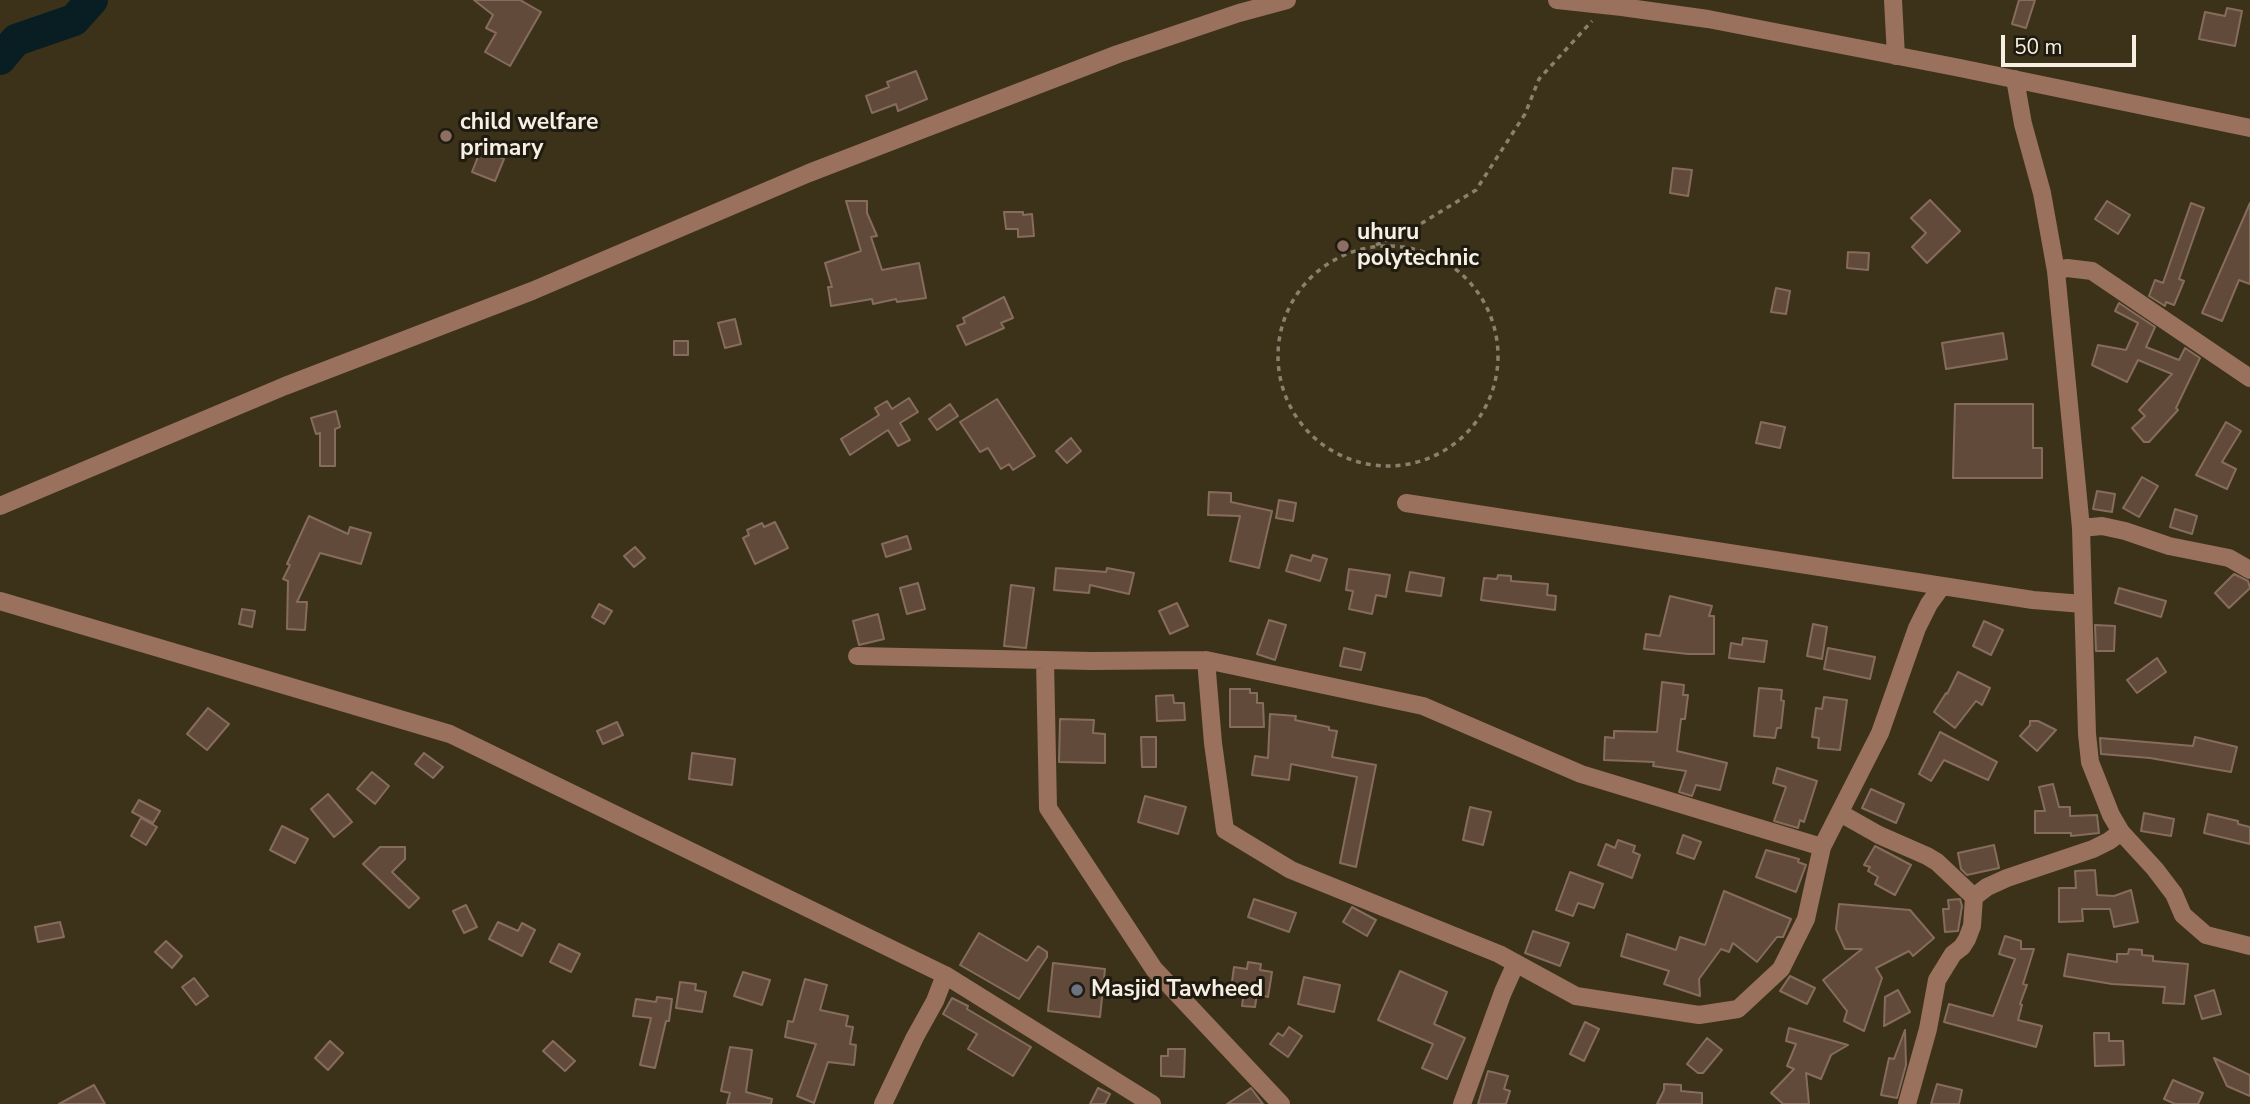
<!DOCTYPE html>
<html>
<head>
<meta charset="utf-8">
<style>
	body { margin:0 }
	#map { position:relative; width:2250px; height:1104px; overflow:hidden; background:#3c321a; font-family:"Nunito Sans",sans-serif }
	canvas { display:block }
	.scale { position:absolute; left:2001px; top:35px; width:135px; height:32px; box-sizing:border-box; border:4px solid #f7f0e2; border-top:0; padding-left:9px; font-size:21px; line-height:24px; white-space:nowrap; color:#f7f0e2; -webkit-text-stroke:5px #1f1b10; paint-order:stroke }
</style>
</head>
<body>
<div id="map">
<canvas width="2250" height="1104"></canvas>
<div class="scale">50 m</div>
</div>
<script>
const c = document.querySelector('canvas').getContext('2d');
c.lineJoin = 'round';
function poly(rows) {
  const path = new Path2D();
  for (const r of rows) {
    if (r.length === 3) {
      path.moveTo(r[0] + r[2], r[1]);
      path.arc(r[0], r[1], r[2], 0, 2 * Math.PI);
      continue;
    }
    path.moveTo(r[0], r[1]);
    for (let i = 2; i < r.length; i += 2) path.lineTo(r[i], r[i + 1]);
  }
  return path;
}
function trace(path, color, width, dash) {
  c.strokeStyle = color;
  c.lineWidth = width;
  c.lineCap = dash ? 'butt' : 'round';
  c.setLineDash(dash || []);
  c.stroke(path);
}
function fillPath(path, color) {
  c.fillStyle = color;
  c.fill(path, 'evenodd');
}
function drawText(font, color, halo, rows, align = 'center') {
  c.font = font + ' "Nunito Sans",sans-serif';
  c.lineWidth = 6;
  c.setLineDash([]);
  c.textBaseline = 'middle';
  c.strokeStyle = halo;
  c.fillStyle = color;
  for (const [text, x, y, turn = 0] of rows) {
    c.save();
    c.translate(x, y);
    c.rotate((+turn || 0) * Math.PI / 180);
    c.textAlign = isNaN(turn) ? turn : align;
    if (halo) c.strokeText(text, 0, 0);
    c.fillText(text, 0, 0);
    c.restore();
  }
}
const river = poly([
	[0,59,16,40,74,20,92,0]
]);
const building = poly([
	[474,0,520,0,541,12,510,66,485,52,496,33,486,28,493,15,474,0],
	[2019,0,2035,0,2026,28,2012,24,2019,0],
	[2227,8,2242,11,2235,46,2199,39,2205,12,2225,16,2227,8],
	[916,71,927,99,898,111,896,104,872,113,866,96,889,87,887,82,916,71],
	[481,149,504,159,495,181,472,172,481,149],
	[1673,168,1692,170,1688,196,1670,193,1673,168],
	[1930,200,1960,231,1927,263,1912,247,1926,233,1911,218,1930,200],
	[846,201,867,201,867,213,877,236,871,237,882,270,919,263,926,298,897,302,896,299,873,304,872,299,831,306,828,287,832,287,825,263,861,251,846,201],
	[2107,201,2130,215,2118,234,2095,219,2107,201],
	[2191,203,2204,208,2179,279,2184,281,2174,305,2166,302,2165,306,2149,296,2155,280,2163,283,2191,203],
	[2250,203,2250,284,2239,280,2222,321,2202,313,2250,203],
	[1004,212,1023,212,1023,215,1032,214,1034,236,1018,237,1018,229,1006,229,1004,212],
	[1848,252,1869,253,1868,270,1847,268,1848,252],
	[1776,288,1790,291,1786,314,1771,312,1776,288],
	[1004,297,1013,318,1001,323,1004,328,966,345,957,326,965,323,963,318,1004,297],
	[2119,303,2155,327,2146,347,2179,360,2185,348,2200,358,2176,408,2178,410,2149,442,2144,442,2132,428,2145,416,2139,410,2172,374,2138,360,2127,382,2092,365,2098,345,2126,350,2138,323,2115,311,2119,303],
	[735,319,741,344,725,348,718,323,735,319],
	[2003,333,2007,359,1946,369,1942,343,2003,333],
	[674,341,688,341,688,355,674,355,674,341],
	[909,398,918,412,900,423,910,440,898,446,888,430,850,455,841,439,879,415,875,408,887,401,892,409,909,398],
	[997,399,1035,456,1013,470,1009,464,1001,469,988,448,980,452,960,422,997,399],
	[950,404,958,416,937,430,929,419,950,404],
	[1955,404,2033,404,2033,448,2042,448,2042,478,1953,478,1955,404],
	[336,411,340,427,335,429,335,466,320,466,320,433,316,434,311,418,336,411],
	[1761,422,1785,427,1780,448,1756,443,1761,422],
	[2226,422,2241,431,2222,462,2236,469,2227,489,2196,475,2226,422],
	[1071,438,1081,451,1067,463,1056,451,1071,438],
	[2142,477,2158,486,2139,517,2123,508,2142,477],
	[2097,491,2115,494,2112,512,2093,509,2097,491],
	[1209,492,1231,493,1231,502,1272,511,1259,568,1230,561,1240,516,1208,515,1209,492],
	[1279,500,1296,503,1293,521,1276,518,1279,500],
	[2175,509,2197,516,2192,534,2170,527,2175,509],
	[309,516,348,534,350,527,371,533,361,564,320,553,297,602,307,602,305,630,287,629,288,581,283,579,290,565,287,564,309,516],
	[775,522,788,548,755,564,743,538,749,535,747,530,762,523,764,527,775,522],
	[907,536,911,549,886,557,882,544,907,536],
	[635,547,645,558,634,567,624,556,635,547],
	[1291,555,1311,561,1313,555,1327,559,1320,581,1286,571,1291,555],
	[1056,568,1106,572,1107,568,1134,573,1129,594,1090,585,1089,593,1054,590,1056,568],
	[1349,569,1390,575,1386,597,1376,595,1372,614,1349,609,1353,591,1346,590,1349,569],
	[1410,572,1444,578,1441,596,1406,591,1410,572],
	[2234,574,2248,581,2250,588,2229,608,2215,593,2234,574],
	[1498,575,1511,576,1511,581,1548,584,1547,595,1556,596,1555,610,1481,600,1484,578,1497,579,1498,575],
	[918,583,925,609,907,614,900,588,918,583],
	[1011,585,1034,588,1026,648,1004,646,1011,585],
	[2119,588,2166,601,2161,617,2115,603,2119,588],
	[1670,596,1712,606,1709,616,1714,616,1714,654,1688,654,1644,649,1646,634,1660,636,1670,596],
	[1177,603,1188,626,1170,634,1159,611,1177,603],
	[599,604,612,611,604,624,592,617,599,604],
	[242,609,255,611,252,627,239,624,242,609],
	[878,614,884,639,859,645,853,621,878,614],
	[1269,620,1286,625,1275,660,1257,654,1269,620],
	[1984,621,2003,630,1991,655,1973,646,1984,621],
	[1813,624,1827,627,1822,659,1807,656,1813,624],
	[2095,625,2115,626,2114,651,2096,651,2095,625],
	[1743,638,1767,641,1764,662,1729,658,1731,643,1742,645,1743,638],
	[1344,648,1365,653,1361,670,1340,666,1344,648],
	[1828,648,1875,657,1870,679,1824,669,1828,648],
	[2157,658,2166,672,2137,693,2127,680,2157,658],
	[1958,672,1990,688,1982,705,1976,701,1955,728,1934,712,1946,693,1947,694,1958,672],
	[1662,682,1684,685,1683,695,1688,695,1685,719,1681,719,1677,751,1727,763,1720,790,1696,785,1692,796,1679,792,1686,771,1653,766,1654,762,1604,760,1605,737,1614,738,1614,731,1657,732,1662,682],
	[1759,688,1782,690,1781,700,1784,701,1781,728,1777,728,1775,738,1754,736,1759,688],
	[1230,689,1250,689,1250,693,1257,693,1257,703,1263,703,1264,727,1230,727,1230,689],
	[1173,695,1174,703,1184,703,1185,720,1157,721,1156,696,1173,695],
	[1824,697,1847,700,1840,750,1818,748,1819,738,1812,737,1816,708,1822,709,1824,697],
	[208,708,229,724,207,750,187,734,208,708],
	[1270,714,1296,716,1295,720,1329,727,1329,730,1337,731,1332,757,1376,765,1356,867,1340,863,1357,777,1291,764,1289,780,1252,775,1255,756,1268,758,1270,714],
	[1060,719,1094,720,1093,733,1105,734,1105,763,1059,762,1060,719],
	[2030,721,2038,721,2056,730,2037,751,2020,736,2030,725,2030,721],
	[617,722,623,735,603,744,597,731,617,722],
	[1940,732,1997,762,1988,780,1944,760,1931,781,1919,774,1940,732],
	[1141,737,1156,737,1156,767,1142,767,1141,737],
	[2195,737,2237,747,2231,772,2150,758,2101,754,2100,738,2193,746,2195,737],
	[424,753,443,767,433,778,415,764,424,753],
	[692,753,735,759,732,785,689,779,692,753],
	[1777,768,1817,781,1804,822,1800,820,1798,828,1774,821,1786,787,1773,783,1777,768],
	[372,772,389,786,375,804,357,789,372,772],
	[2053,784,2059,807,2070,807,2070,816,2097,815,2099,833,2071,836,2071,833,2035,833,2035,811,2045,811,2039,787,2053,784],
	[1871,789,1904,804,1896,823,1862,808,1871,789],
	[328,794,352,822,334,837,311,809,328,794],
	[1145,796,1186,807,1178,834,1138,822,1145,796],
	[139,800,160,811,153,823,132,812,139,800],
	[1470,807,1491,812,1483,845,1463,840,1470,807],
	[2144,813,2174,819,2171,836,2141,831,2144,813],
	[2208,814,2238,821,2238,824,2250,827,2250,844,2204,833,2208,814],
	[141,818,157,827,146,845,131,836,141,818],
	[282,826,308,839,295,863,270,850,282,826],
	[1683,835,1701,842,1694,859,1677,853,1683,835],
	[1618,840,1635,846,1633,852,1640,855,1632,878,1598,865,1606,844,1615,848,1618,840],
	[1994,845,1999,868,1967,875,1961,869,1958,853,1994,845],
	[1875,846,1911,865,1895,895,1875,884,1878,877,1868,871,1870,867,1864,865,1875,846],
	[380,847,405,847,405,859,392,872,419,898,409,908,363,864,380,847],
	[1766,850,1799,859,1798,862,1806,865,1796,892,1756,877,1766,850],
	[2095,870,2097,895,2114,896,2131,890,2138,922,2114,927,2110,909,2082,909,2083,921,2059,922,2059,888,2076,888,2075,871,2095,870],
	[1570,872,1603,884,1594,908,1578,903,1573,916,1556,910,1570,872],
	[1724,891,1791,919,1783,937,1777,937,1757,962,1733,943,1729,952,1721,949,1699,979,1700,996,1664,984,1669,971,1621,956,1627,934,1676,950,1680,937,1705,945,1724,891],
	[1254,899,1296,913,1289,932,1248,917,1254,899],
	[1960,899,1962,906,1958,931,1945,932,1943,909,1949,909,1948,900,1960,899],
	[1839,904,1910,910,1934,938,1913,956,1909,951,1876,968,1882,978,1864,1031,1844,1021,1847,1011,1823,980,1862,949,1845,949,1836,929,1839,904],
	[466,905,477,927,464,933,453,911,466,905],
	[1352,907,1376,920,1367,936,1343,922,1352,907],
	[60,922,64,937,38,942,35,927,60,922],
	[498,922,518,931,522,923,535,930,522,956,489,939,498,922],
	[1533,931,1569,943,1560,966,1525,953,1533,931],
	[979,933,1027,961,1038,946,1047,952,1047,957,1019,999,960,965,979,933],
	[2005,936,2021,941,2021,949,2034,949,2023,984,2027,985,2020,1004,2022,1005,2018,1020,2042,1026,2036,1047,1944,1022,1949,1004,1993,1016,2015,959,1999,954,2005,936],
	[166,941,182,956,172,968,155,952,166,941],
	[559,944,580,954,571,972,550,962,559,944],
	[2129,949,2142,950,2142,955,2153,956,2153,961,2188,964,2184,1004,2163,1003,2165,987,2112,984,2064,976,2068,954,2117,962,2117,954,2128,954,2129,949],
	[1248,962,1261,964,1260,970,1272,972,1268,997,1257,994,1255,1007,1242,1006,1244,992,1231,989,1234,967,1247,969,1248,962],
	[1053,963,1105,969,1100,1017,1048,1011,1053,963],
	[1400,971,1447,992,1434,1024,1465,1038,1447,1079,1422,1068,1433,1044,1378,1020,1400,971],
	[743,972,770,980,762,1005,734,996,743,972],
	[1790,976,1815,988,1807,1004,1780,991,1790,976],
	[1304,977,1340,985,1334,1012,1298,1004,1304,977],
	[194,978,208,996,196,1005,182,987,194,978],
	[805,979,827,985,820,1010,848,1016,846,1026,853,1027,850,1044,856,1045,854,1065,828,1062,814,1103,797,1096,816,1044,785,1037,788,1021,793,1022,805,979],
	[680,982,696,984,695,990,706,992,702,1012,676,1008,680,982],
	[1898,990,1910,1012,1884,1026,1885,997,1898,990],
	[2214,990,2221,1014,2202,1019,2195,996,2214,990],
	[657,997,672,999,669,1021,666,1021,655,1068,640,1065,651,1018,633,1016,636,999,656,1002,657,997],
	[952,998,968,1006,967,1009,1031,1047,1013,1076,968,1049,977,1034,943,1014,952,998],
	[1585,1022,1599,1029,1584,1061,1570,1054,1585,1022],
	[1289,1027,1302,1036,1288,1057,1270,1044,1278,1033,1283,1036,1289,1027],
	[1789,1028,1848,1045,1831,1055,1821,1079,1806,1073,1809,1104,1783,1104,1771,1093,1794,1069,1787,1066,1796,1044,1786,1041,1789,1028],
	[1905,1030,1906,1065,1897,1098,1881,1095,1889,1058,1894,1059,1905,1030],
	[2094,1033,2109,1033,2109,1041,2123,1041,2124,1065,2095,1066,2094,1033],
	[1707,1038,1722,1050,1703,1073,1698,1073,1687,1064,1707,1038],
	[330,1041,343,1053,328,1070,315,1058,330,1041],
	[553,1041,575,1061,565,1071,543,1051,553,1041],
	[730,1047,752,1050,746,1092,772,1099,771,1104,727,1104,730,1093,721,1091,730,1047],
	[1168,1049,1185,1049,1184,1077,1161,1076,1161,1056,1168,1056,1168,1049],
	[2214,1058,2250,1075,2250,1096,2227,1086,2214,1058],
	[1488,1071,1508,1076,1504,1089,1510,1091,1506,1104,1478,1104,1488,1071],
	[2173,1080,2203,1093,2198,1104,2175,1104,2164,1099,2173,1080],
	[1664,1084,1681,1085,1681,1091,1702,1093,1702,1104,1657,1104,1664,1090,1664,1084],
	[1937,1084,1962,1090,1959,1104,1931,1104,1937,1084],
	[94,1085,105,1104,59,1104,94,1085],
	[1098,1088,1110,1094,1105,1104,1090,1104,1098,1088],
	[1251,1088,1263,1104,1227,1104,1251,1088]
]);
const path = poly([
	[1376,245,1422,223,1476,190,1525,114,1539,79,1592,21],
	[1388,356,110]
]);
const minor = poly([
	[1557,0,1622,7,1708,19,1960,68,2250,128],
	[1893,0,1896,56],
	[2015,79,2023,124,2042,193,2056,271,2081,528,2087,734,2090,762,2111,815,2121,832,2155,869,2174,894,2183,915,2206,935,2250,946],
	[2056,271,2067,268,2092,271,2250,378],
	[1406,503,2033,600,2083,604],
	[0,506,285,386,532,291,809,173,1118,54,1239,13,1287,0],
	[2081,528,2102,526,2125,531,2169,546,2229,558,2250,570],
	[0,601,450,734,945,975,1152,1104],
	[857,656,1092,661,1206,660,1423,706,1581,774,1822,847],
	[1045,660,1048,808,1154,969,1281,1104],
	[1206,660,1213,743,1225,830,1291,870,1499,954,1576,996,1699,1015,1738,1009,1781,969,1806,919,1822,847,1880,733,1917,628,1929,604,1942,586],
	[1840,813,1879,835,1927,856,1937,862,1974,897,1972,926,1967,939,1962,947,1953,954,1937,980,1928,1029,1907,1104],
	[1974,897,1987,887,2007,878,2093,849,2109,841,2121,832],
	[883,1104,915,1037,935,1001,945,975],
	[1462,1104,1503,992,1516,963]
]);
const markers = [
	[446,136,7,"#8d6e63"],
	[1343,246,7,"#8d6e63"],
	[1077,990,7,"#6b7280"]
];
const poiNames = [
	["child welfare",460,123],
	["primary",460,149],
	["uhuru",1357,233],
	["polytechnic",1357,259],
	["Masjid Tawheed",1091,990]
];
trace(river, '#091e23', 32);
fillPath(building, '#624a3a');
trace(building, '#866c5c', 2);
trace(path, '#89816d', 3.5, [5, 5]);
trace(minor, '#99715d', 18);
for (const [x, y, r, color] of markers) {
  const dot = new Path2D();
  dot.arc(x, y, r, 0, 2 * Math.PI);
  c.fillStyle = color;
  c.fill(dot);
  trace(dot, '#1f1b10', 2.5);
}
drawText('bold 23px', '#f7f0e2', '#1f1b10', poiNames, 'left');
</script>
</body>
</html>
